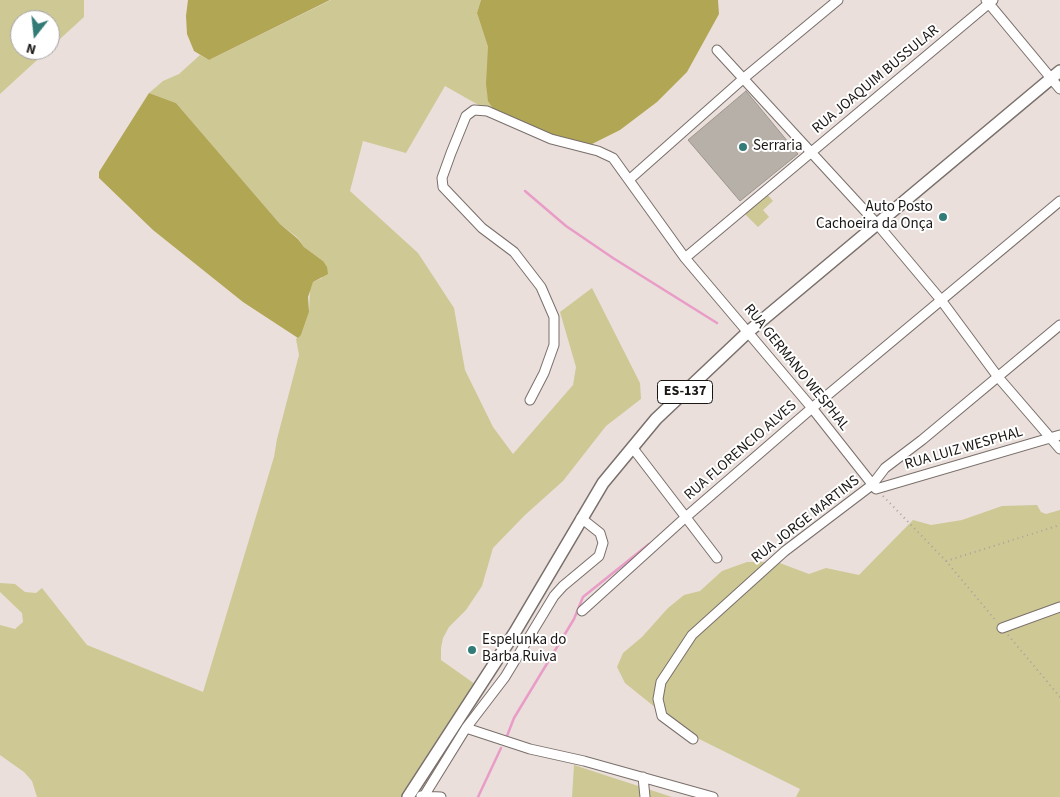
<!DOCTYPE html>
<html>
<head>
<meta charset="utf-8">
<style>
	body { margin:0 }
	#map { position:relative; width:1060px; height:797px; overflow:hidden; background:#eadfda; font-family:"Source Sans 3",sans-serif }
	canvas { display:block }
	.north { position:absolute; left:10px; top:10px; width:50px; height:50px; box-sizing:border-box; background:#fff; border:1px solid #a3a2a1; border-radius:50%; rotate:196deg; font-size:14px; font-weight:700; line-height:20px; text-align:center; color:#1a1715 }
	.north::after { content:''; display:block; margin:auto; width:18px; height:22px; background:#337b77; clip-path:polygon(50% 0,100% 100%,50% 72%,0 100%) }
</style>
</head>
<body>
<div id="map">
<canvas width="1060" height="797"></canvas>
<div class="north">N</div>
</div>
<script>
const c = document.querySelector('canvas').getContext('2d');
c.lineJoin = 'round';
function fillPath(path, color) {
  c.fillStyle = color;
  c.fill(path, 'evenodd');
}
function poly(rows) {
  const path = new Path2D();
  for (const r of rows) {
    path.moveTo(r[0], r[1]);
    for (let i = 2; i < r.length; i += 2) path.lineTo(r[i], r[i + 1]);
  }
  return path;
}
function trace(path, color, width, dash) {
  c.strokeStyle = color;
  c.lineWidth = width;
  c.lineCap = dash ? 'butt' : 'round';
  c.setLineDash(dash || []);
  c.stroke(path);
}
function drawText(font, color, halo, rows, align = 'center') {
  c.font = font + ' "Source Sans 3",sans-serif';
  c.lineWidth = 4;
  c.setLineDash([]);
  c.textBaseline = 'middle';
  c.strokeStyle = halo;
  c.fillStyle = color;
  for (const [text, x, y, turn = 0] of rows) {
    c.save();
    c.translate(x, y);
    c.rotate((+turn || 0) * Math.PI / 180);
    c.textAlign = isNaN(turn) ? turn : align;
    if (halo) c.strokeText(text, 0, 0);
    c.fillText(text, 0, 0);
    c.restore();
  }
}
const green = poly([
	[0,0,84,0,84,17,50,48,50,20,20,20,20,50,48,50,0,94],
	[331,0,481,0,477,13,488,47,488,65,498,116,445,86,406,153,363,141,350,191,418,253,454,308,465,370,493,427,513,454,573,385,576,367,560,312,592,288,640,383,641,399,606,426,563,481,525,515,493,548,482,586,466,610,449,627,443,638,441,648,441,660,475,684,403,797,37,797,32,781,24,772,0,755,0,625,15,629,23,622,22,613,0,592,0,583,15,584,25,592,36,593,42,588,87,645,203,692,274,457,277,439,299,355,296,339,301,335,309,312,310,289,313,282,322,278,323,261,304,247,298,238,280,224,176,103,149,93,163,81,179,74,200,55,209,60],
	[766,193,773,201,763,210,769,217,758,227,745,214],
	[1037,505,1041,512,1046,514,1060,510,1060,797,796,797,800,789,687,733,625,683,617,667,623,653,642,637,668,608,684,595,700,591,722,571,747,562,777,562,809,574,826,568,859,575,913,520,931,525,962,520,1002,506],
	[574,765,672,797,572,797]
]);
const forest = poly([
	[188,0,330,0,209,60,194,51,187,34,186,16],
	[481,0,718,0,719,14,687,72,657,102,620,130,582,149,498,116,488,101,486,84,488,47,477,13],
	[149,93,176,103,280,224,298,239,304,247,323,261,327,267,328,274,313,282,308,297,309,312,301,335,298,338,243,302,153,230,99,178,99,172]
]);
const stream = poly([
	[525,191,566,226,613,258,717,323],
	[507,736,514,718,574,619,583,597,649,544],
	[478,797,501,748]
]);
const building = poly([
	[746,91,798,154,740,201,688,140,746,91]
]);
const path = poly([
	[883,496,946,561,997,622],
	[946,561,1060,525],
	[1008,635,1060,697]
]);
const minor = poly([
	[986,0,1060,89],
	[717,50,878,225,941,300,998,377,1060,449],
	[630,179,744,78,838,0],
	[685,258,993,0],
	[530,400,544,373,554,345,554,317,541,287,514,252,482,228,443,187,442,178,451,153,466,116,474,110,487,111,551,139,598,151,613,158,685,258,812,408,876,489,1060,435],
	[632,447,717,558],
	[582,611,687,516,812,408,1060,201],
	[1002,628,1060,607],
	[466,728,530,749,584,761,713,797],
	[693,739,662,716,658,699,661,682,692,635,785,551,872,485,885,468,922,440,1060,325],
	[643,777,645,797],
	[421,796,441,797],
	[424,796,466,728,505,677,554,596,563,586,599,556,603,543,600,533,581,518]
]);
const major = poly([
	[408,797,515,632,603,483,656,419,748,332,1060,71]
]);
const markers = [
	[743,147,5,"#337b77"],
	[943,217,5,"#337b77"],
	[472,650,5,"#337b77"]
];
const shields = [
	[685,392,55]
];
const shieldNames = [
	["ES-137",685,392]
];
const streetNames = [
	["RUA JOAQUIM BUSSULAR",876,80,-40],
	["RUA GERMANO WESPHAL",796,368,51],
	["RUA LUIZ WESPHAL",964,449,-16],
	["RUA FLORENCIO ALVES",741,451,-41],
	["RUA JORGE MARTINS",806,520,-38]
];
const poiNames = [
	["Serraria",753,147],
	["Auto Posto",933,208,"right"],
	["Cachoeira da Onça",933,225,"right"],
	["Espelunka do",482,641],
	["Barba Ruiva",482,658]
];
fillPath(green, '#cec895');
fillPath(forest, '#b0a653');
trace(stream, '#e99cc7', 2.5);
fillPath(building, '#b7b0a8');
trace(building, '#9b958d', 1);
trace(minor, '#796f6b', 11);
trace(major, '#796f6b', 14);
trace(path, '#aaa19d', 2, [1, 4]);
trace(minor, '#fff', 9);
trace(major, '#fff', 11);
for (const [x, y, r, color] of markers) {
  const dot = new Path2D();
  dot.arc(x, y, r, 0, 2 * Math.PI);
  c.fillStyle = color;
  c.fill(dot);
  trace(dot, '#fff', 2);
}
for (const [x, y, w] of shields) {
  const box = new Path2D();
  box.roundRect(x - w / 2, y - 11.5, w, 23, 4);
  c.fillStyle = '#fff';
  c.fill(box);
  trace(box, '#1a1715', 1);
}
drawText('bold 14px', '#1a1715', null, shieldNames);
drawText('15px', '#1a1715', '#fff', streetNames);
drawText('15px', '#1a1715', '#fff', poiNames, 'left');
</script>
</body>
</html>
